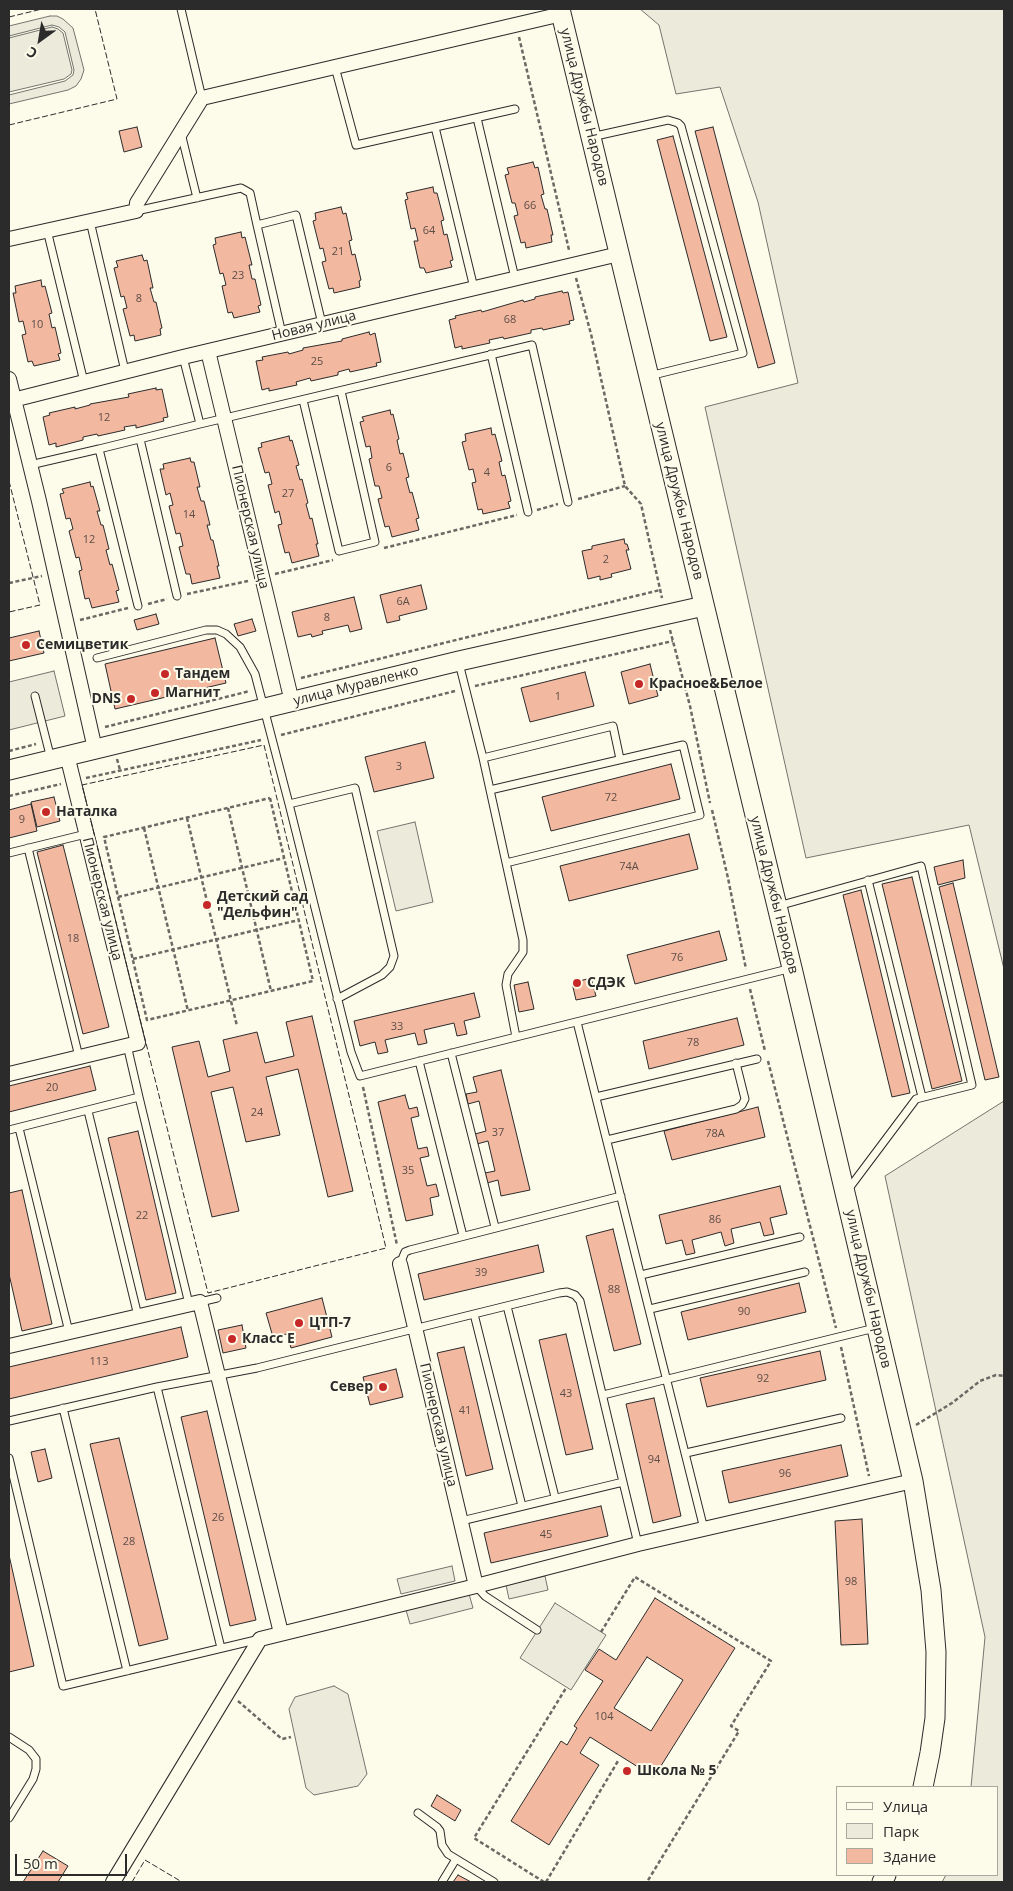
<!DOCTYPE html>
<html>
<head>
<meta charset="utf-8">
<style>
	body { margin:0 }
	#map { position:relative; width:1013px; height:1891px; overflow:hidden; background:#fdfbea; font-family:"Open Sans",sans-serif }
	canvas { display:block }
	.frame { position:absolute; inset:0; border:10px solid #2b2b2b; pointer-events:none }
	.legend { position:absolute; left:836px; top:1786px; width:162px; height:90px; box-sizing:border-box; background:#fdfbea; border:1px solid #a9a89e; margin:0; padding:6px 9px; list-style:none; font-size:15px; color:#2b2b2b }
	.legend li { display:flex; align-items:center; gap:10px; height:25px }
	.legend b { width:25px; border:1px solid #a9a89e }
	.north { position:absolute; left:15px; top:15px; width:50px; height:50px; -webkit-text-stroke:4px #fdfbea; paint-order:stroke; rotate:212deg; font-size:14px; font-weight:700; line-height:20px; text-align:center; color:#2b2b2b }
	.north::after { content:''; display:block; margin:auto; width:18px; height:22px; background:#2b2b2b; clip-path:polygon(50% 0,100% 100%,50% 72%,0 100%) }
	.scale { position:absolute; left:15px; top:1854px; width:112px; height:22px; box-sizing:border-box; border:2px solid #2b2b2b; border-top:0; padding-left:6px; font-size:15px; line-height:18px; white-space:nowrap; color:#2b2b2b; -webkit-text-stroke:4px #fdfbea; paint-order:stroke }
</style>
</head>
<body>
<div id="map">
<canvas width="1013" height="1891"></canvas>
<div class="frame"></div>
<ul class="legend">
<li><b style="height:6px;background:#fdfbea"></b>Улица</li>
<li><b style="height:14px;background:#ecebdb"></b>Парк</li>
<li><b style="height:14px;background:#f2b8a0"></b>Здание</li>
</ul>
<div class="north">С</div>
<div class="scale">50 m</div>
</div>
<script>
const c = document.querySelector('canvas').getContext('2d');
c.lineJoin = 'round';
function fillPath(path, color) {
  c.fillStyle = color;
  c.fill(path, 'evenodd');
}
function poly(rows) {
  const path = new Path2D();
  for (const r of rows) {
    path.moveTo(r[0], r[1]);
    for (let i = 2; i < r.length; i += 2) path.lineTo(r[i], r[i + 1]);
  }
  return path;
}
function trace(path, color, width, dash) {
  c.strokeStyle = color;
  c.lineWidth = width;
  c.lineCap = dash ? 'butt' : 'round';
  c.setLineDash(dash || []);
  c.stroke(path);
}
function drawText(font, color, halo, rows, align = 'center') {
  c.font = font + ' "Open Sans",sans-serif';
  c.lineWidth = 4;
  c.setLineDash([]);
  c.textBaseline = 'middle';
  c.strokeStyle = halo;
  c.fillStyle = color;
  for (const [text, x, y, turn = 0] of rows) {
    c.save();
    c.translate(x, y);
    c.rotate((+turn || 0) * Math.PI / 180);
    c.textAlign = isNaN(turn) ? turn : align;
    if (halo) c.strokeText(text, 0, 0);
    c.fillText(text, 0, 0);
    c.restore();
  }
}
const green = poly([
	[640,9,1004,9,1004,969,969,825,806,858,705,407,798,383,758,202,720,87,676,94,659,25,640,9],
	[50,16,57,16,63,19,73,28,84,70,81,79,76,86,68,90,9,104,9,95,65,81,73,75,74,70,65,32,59,27,52,25,9,36,9,26,50,16],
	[52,27,58,29,63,33,72,70,71,74,64,79,9,92,9,38,52,27],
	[415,822,433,902,396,911,377,831,415,822],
	[1004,1101,1004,1882,942,1882,946,1875,997,1875,997,1787,971,1787,985,1637,885,1176,1004,1101],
	[334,1686,348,1694,367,1774,358,1786,314,1795,306,1788,289,1709,295,1697,334,1686]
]);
const parking = poly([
	[54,671,65,716,9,730,9,682,54,671],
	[452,1566,455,1581,401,1594,397,1579,452,1566],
	[545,1576,548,1590,509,1599,506,1585,545,1576],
	[469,1594,473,1608,410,1624,406,1610,469,1594],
	[555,1603,606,1635,571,1690,520,1658,555,1603]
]);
const building = poly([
	[137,127,142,147,124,152,119,131,137,127],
	[713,127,775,363,758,368,695,131,713,127],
	[673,136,727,337,710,341,657,140,673,136],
	[533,162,535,168,538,167,544,194,541,195,545,209,547,209,553,235,551,235,552,242,526,248,525,242,521,243,514,216,518,215,515,203,512,203,505,175,509,174,507,168,533,162],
	[433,187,434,193,437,193,444,220,441,221,444,235,447,234,453,260,450,261,452,267,426,273,424,268,420,268,414,241,418,241,415,228,411,229,405,200,408,199,406,193,433,187],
	[341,207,343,214,346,213,352,240,349,241,352,255,355,254,361,280,359,281,360,287,334,293,333,288,329,289,322,262,326,261,323,248,320,249,313,221,316,220,315,213,341,207],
	[241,232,242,238,245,237,252,265,249,265,252,279,255,279,261,305,258,306,260,312,234,318,232,312,228,313,222,286,226,285,223,273,220,274,213,245,216,244,215,238,241,232],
	[142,255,144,261,147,260,153,288,150,288,154,302,156,302,162,328,160,329,161,335,135,341,134,335,130,336,123,309,127,308,124,296,121,297,114,268,118,267,116,261,142,255],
	[41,280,42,287,45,286,52,313,49,314,52,328,55,327,61,353,58,354,60,360,34,366,32,361,28,362,22,335,26,334,23,321,19,322,13,293,16,293,15,286,41,280],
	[562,291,563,293,568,292,574,320,569,321,570,324,543,330,542,328,531,330,531,333,504,339,503,337,489,340,490,343,462,349,462,346,455,348,449,320,456,318,455,316,481,310,482,312,523,300,524,302,535,299,535,297,562,291],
	[369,332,370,335,375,333,381,362,376,363,377,366,350,372,349,369,338,372,338,375,311,381,310,378,296,382,297,385,269,391,269,388,262,390,256,361,263,360,262,357,288,352,289,354,303,350,303,348,342,341,342,339,369,332],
	[156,388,156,390,162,389,168,417,163,418,164,421,136,428,136,425,124,427,125,430,98,436,97,434,83,437,83,440,56,447,56,443,49,445,43,417,50,415,49,413,75,407,75,409,90,405,90,404,129,397,128,394,156,388],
	[390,410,391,415,393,414,399,439,397,440,400,454,403,453,409,477,406,478,410,493,412,492,419,518,416,519,419,530,392,537,389,526,385,527,378,499,382,498,379,486,375,486,369,459,372,458,370,446,366,447,360,422,364,421,362,417,390,410],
	[491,428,492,435,495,434,502,461,499,462,502,476,505,475,511,501,508,502,510,508,483,514,482,509,478,510,472,483,476,482,473,469,469,470,462,442,466,441,465,434,491,428],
	[289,436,290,441,292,440,299,465,296,466,300,480,302,479,308,503,306,504,310,519,312,518,318,544,316,544,319,556,292,563,289,552,285,553,278,525,282,524,279,511,275,513,268,485,272,484,269,472,265,473,258,448,262,447,261,443,289,436],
	[190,458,191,462,194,462,200,487,197,487,201,501,204,501,210,525,207,525,211,540,213,540,219,566,217,566,220,578,192,584,190,574,186,574,179,547,183,546,180,533,176,534,169,506,173,505,170,493,166,495,160,469,164,469,163,464,190,458],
	[90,482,91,487,93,486,100,511,97,511,101,525,103,525,109,549,106,550,110,565,112,564,119,590,116,591,119,602,92,608,89,598,85,599,79,571,82,570,79,557,76,558,69,531,73,529,70,518,66,519,60,494,64,493,62,489,90,482],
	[624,539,625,544,627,544,629,550,626,550,631,569,611,574,612,577,600,580,600,576,588,579,582,551,592,549,592,546,624,539],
	[421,585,427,609,399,616,400,620,387,623,380,595,421,585],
	[354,597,362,629,350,632,348,625,322,631,323,634,312,637,311,634,298,637,292,612,354,597],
	[156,614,159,624,137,630,134,620,156,614],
	[252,619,256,631,238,636,234,624,252,619],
	[39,631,44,653,9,661,9,638,39,631],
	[215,638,226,683,115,709,105,664,215,638],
	[650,664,658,696,629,704,621,672,650,664],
	[585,672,594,706,530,722,521,688,585,672],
	[425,742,434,778,374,792,365,757,425,742],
	[671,764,680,799,551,831,542,797,671,764],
	[54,797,60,821,37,827,31,802,54,797],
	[31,804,37,831,9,838,9,810,31,804],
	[689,834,698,869,569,901,560,866,689,834],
	[63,845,109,1027,83,1034,37,852,63,845],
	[963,860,965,878,938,885,934,867,963,860],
	[912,877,962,1081,932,1089,882,884,912,877],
	[953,883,999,1077,985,1080,939,887,953,883],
	[861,890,910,1093,892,1097,843,895,861,890],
	[719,931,727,960,635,984,627,955,719,931],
	[591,978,596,996,576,1000,572,983,591,978],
	[528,982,534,1009,519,1012,514,985,528,982],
	[474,993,480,1017,464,1021,467,1034,457,1036,454,1023,424,1030,427,1043,418,1045,415,1033,385,1040,388,1052,378,1054,375,1042,360,1046,354,1021,474,993],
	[312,1016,353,1191,328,1197,298,1069,266,1077,280,1135,246,1142,233,1087,211,1092,239,1211,212,1217,172,1047,199,1041,208,1077,230,1071,223,1040,257,1032,265,1063,294,1056,286,1022,312,1016],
	[737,1018,744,1045,649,1069,643,1041,737,1018],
	[90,1066,96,1090,9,1112,9,1086,90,1066],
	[501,1070,530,1190,501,1196,498,1180,487,1183,485,1173,495,1171,488,1141,477,1144,475,1134,486,1131,479,1101,468,1104,466,1094,477,1092,473,1077,501,1070],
	[405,1095,409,1109,417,1107,419,1116,411,1118,418,1149,427,1147,429,1156,420,1158,427,1186,436,1184,439,1196,430,1198,433,1215,406,1221,378,1102,405,1095],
	[758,1107,765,1137,672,1160,664,1131,758,1107],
	[138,1131,176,1293,146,1300,108,1138,138,1131],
	[780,1186,787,1214,770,1218,774,1234,764,1236,760,1222,731,1229,734,1243,725,1246,721,1232,692,1240,695,1253,686,1255,682,1240,666,1244,659,1215,780,1186],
	[22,1190,52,1324,22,1331,9,1274,9,1193,22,1190],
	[613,1229,641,1344,614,1351,586,1236,613,1229],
	[538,1245,544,1272,424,1300,418,1274,538,1245],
	[799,1283,806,1312,688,1340,681,1312,799,1283],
	[322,1298,332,1337,291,1348,287,1334,273,1337,266,1313,322,1298],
	[242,1325,246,1348,223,1353,218,1330,242,1325],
	[181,1327,188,1357,9,1399,9,1367,181,1327],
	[566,1334,593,1449,566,1455,539,1340,566,1334],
	[464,1347,493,1469,466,1476,437,1353,464,1347],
	[820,1351,826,1380,707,1407,700,1378,820,1351],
	[396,1369,403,1397,370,1405,363,1377,396,1369],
	[654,1398,681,1516,653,1523,626,1404,654,1398],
	[207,1411,256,1620,230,1626,181,1417,207,1411],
	[119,1438,168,1639,139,1646,90,1444,119,1438],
	[841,1445,848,1476,729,1503,722,1471,841,1445],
	[45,1449,52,1478,38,1482,31,1452,45,1449],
	[601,1506,608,1536,491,1563,484,1533,601,1506],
	[862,1519,868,1644,841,1645,835,1521,862,1519],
	[9,1555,34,1666,9,1672,9,1555],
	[655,1598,735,1648,654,1777,590,1737,580,1753,599,1765,549,1845,511,1821,561,1741,567,1745,577,1728,574,1726,603,1681,585,1670,599,1649,616,1660,655,1598],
	[647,1657,683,1680,651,1731,614,1708,647,1657],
	[437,1795,461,1810,455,1821,431,1806,437,1795],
	[43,1851,68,1866,58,1882,23,1882,43,1851],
	[458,1875,471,1882,453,1882,458,1875]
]);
const path = poly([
	[519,37,569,250],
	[576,278,591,334,625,486,641,504,662,598],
	[578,499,625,486],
	[537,510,558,504],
	[384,548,517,515],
	[275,574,333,560],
	[9,583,42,576],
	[187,594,248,581],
	[148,604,167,599],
	[80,620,128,608],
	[670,630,690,706,710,803],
	[301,678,660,590],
	[475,686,673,641],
	[105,727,250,691],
	[281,735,455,691],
	[9,751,36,744],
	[117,759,120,770],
	[86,778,261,740],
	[9,796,61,784],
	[270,798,313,981,147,1020,104,837,270,798],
	[228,808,271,991],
	[712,810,728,878,746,969],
	[187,818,237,1026],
	[144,828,188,1011],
	[118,897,284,858],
	[133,959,299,920],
	[750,989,765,1051],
	[768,1061,836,1328],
	[363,1087,397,1245],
	[841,1347,869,1476],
	[916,1425,952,1403,980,1381,996,1375,1004,1376],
	[601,1632,635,1577,771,1661,731,1726,739,1731,647,1882],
	[238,1701,282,1739,291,1737],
	[544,1882,474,1838,566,1688],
	[546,1882,618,1761]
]);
const lane = poly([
	[181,9,202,98],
	[335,67,356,145,515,109],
	[477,118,515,278],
	[435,127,474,288],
	[181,133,197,198],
	[591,137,668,120,678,123,681,126,743,353,649,376],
	[136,211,241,188,250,193,257,225],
	[90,221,125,371],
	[47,230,84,382],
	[282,334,257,225,296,215,322,324],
	[491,354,528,512],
	[183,357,200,424],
	[303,400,339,551,375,542,341,391],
	[140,439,177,596],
	[30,465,99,449],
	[138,606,99,449,200,424,532,345,568,502],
	[97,658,206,630,217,630,226,634,240,647,255,674,289,804,355,788,394,956,390,967,382,975,337,999],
	[459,663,483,758,523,940,523,952,508,974,506,985,516,1037],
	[35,696,51,759],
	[483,758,613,726,620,759],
	[490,790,683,745,700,815,506,863],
	[289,804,351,1052,360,1076,792,968],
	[28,848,79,1057],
	[9,853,86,834],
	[868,880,922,1097],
	[778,906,921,866,972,1085,916,1099,847,1191],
	[577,1022,704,1529],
	[451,1053,495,1227],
	[419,1061,463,1236],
	[139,1097,189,1304],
	[596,1097,757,1059],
	[88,1111,138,1316],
	[19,1128,69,1332],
	[9,1130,139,1097,127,1045,125,1046],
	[607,1140,736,1109,742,1105,745,1099,736,1063],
	[400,1264,405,1252,410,1250,621,1196],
	[641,1275,800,1237],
	[200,1302,217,1298],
	[507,1306,555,1497],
	[650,1309,805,1272],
	[474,1314,559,1293,567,1292,575,1295,580,1301,623,1482],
	[157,1387,221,1648],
	[603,1395,875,1328],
	[63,1408,127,1671],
	[9,1421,157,1387,257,1368,474,1314,522,1506],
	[686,1453,841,1418],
	[9,1458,63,1686,260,1639],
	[461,1521,623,1482,638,1544],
	[476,1586,485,1596,537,1630],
	[9,1737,29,1750,36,1759,36,1769,33,1779,9,1818],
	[418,1813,437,1827,440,1831,442,1845,448,1854,494,1882],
	[442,1882,456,1859]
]);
const street = poly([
	[9,239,136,211,137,203,202,98,562,14],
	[208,351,292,702],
	[9,379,39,501,95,749],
	[9,401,183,357,619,254],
	[9,1074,138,1043,67,755],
	[400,1264,476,1586],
	[9,1346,200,1302,281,1633],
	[113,1882,260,1639,476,1586,638,1544,913,1481]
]);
const secondary = poly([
	[560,9,792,968,913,1481,931,1590,936,1652,935,1718,930,1753,923,1787],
	[9,770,459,661,704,606],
	[882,1882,886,1875]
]);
const fence = poly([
	[9,17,42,9],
	[9,125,117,99,95,9],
	[9,481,40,605,9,612],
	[264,745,386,1248,208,1293,82,785,264,745],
	[132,1882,145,1860,182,1882]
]);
const markers = [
	[26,645,5,"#c62828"],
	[165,674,5,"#c62828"],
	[639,684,5,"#c62828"],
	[155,693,5,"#c62828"],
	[131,699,5,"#c62828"],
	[46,812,5,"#c62828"],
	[207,905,5,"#c62828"],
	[577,983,5,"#c62828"],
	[299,1323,5,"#c62828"],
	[232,1339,5,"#c62828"],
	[383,1387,5,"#c62828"],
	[627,1771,5,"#c62828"]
];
const numberNames = [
	["66",530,206],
	["64",429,231],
	["21",338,252],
	["23",238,276],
	["8",139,299],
	["68",510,320],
	["10",37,325],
	["25",317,362],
	["12",104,418],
	["6",389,468],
	["4",487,473],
	["27",288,494],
	["14",189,515],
	["12",89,540],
	["2",606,560],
	["6А",403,602],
	["8",327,618],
	["1",558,697],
	["3",399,767],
	["72",611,798],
	["9",22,820],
	["74А",629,867],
	["18",73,939],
	["76",677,958],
	["33",397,1027],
	["78",693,1043],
	["20",52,1088],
	["24",257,1113],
	["37",498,1133],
	["78А",715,1134],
	["35",408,1171],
	["22",142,1216],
	["86",715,1220],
	["39",481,1273],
	["88",614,1290],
	["90",744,1312],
	["113",99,1362],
	["92",763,1379],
	["43",566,1394],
	["41",465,1411],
	["94",654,1460],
	["96",785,1474],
	["26",218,1518],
	["45",546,1535],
	["28",129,1542],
	["98",851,1582],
	["104",604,1717]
];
const streetNames = [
	["улица Дружбы Народов",584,107,76],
	["Новая улица",314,326,-14],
	["улица Дружбы Народов",679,501,76],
	["Пионерская улица",250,527,77],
	["улица Муравленко",356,686,-14],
	["улица Дружбы Народов",774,895,76],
	["Пионерская улица",102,899,76],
	["улица Дружбы Народов",868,1289,77],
	["Пионерская улица",438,1425,77]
];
const poiNames = [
	["Семицветик",36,645],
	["Тандем",175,674],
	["Красное&Белое",649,684],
	["Магнит",165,693],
	["DNS",121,699,"right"],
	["Наталка",56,812],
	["Детский сад",217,897],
	["\"Дельфин\"",217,913],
	["СДЭК",587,983],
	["ЦТП-7",309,1323],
	["Класс Е",242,1339],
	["Север",373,1387,"right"],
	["Школа № 5",637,1771]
];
fillPath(green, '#ecebdb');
trace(green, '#74746e', 1);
fillPath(parking, '#eceadb');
trace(parking, '#74746e', 1);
fillPath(building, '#f2b8a0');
trace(building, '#2b2b2b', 1);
trace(lane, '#2b2b2b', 9);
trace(street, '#2b2b2b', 16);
trace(secondary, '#2b2b2b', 21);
trace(path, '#6a6964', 2.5, [4, 2.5]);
trace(lane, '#fdfbea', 7);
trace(street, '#fdfbea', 14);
trace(secondary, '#fdfbea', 19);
trace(fence, '#2b2b2b', 1, [6, 2.5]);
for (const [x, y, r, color] of markers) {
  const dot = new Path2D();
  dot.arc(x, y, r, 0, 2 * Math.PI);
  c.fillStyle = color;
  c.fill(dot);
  trace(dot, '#fdfbea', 2);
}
drawText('11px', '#5d4e48', null, numberNames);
drawText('14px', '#2b2b2b', '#fdfbea', streetNames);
drawText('bold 14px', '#2b2b2b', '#fdfbea', poiNames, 'left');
</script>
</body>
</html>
